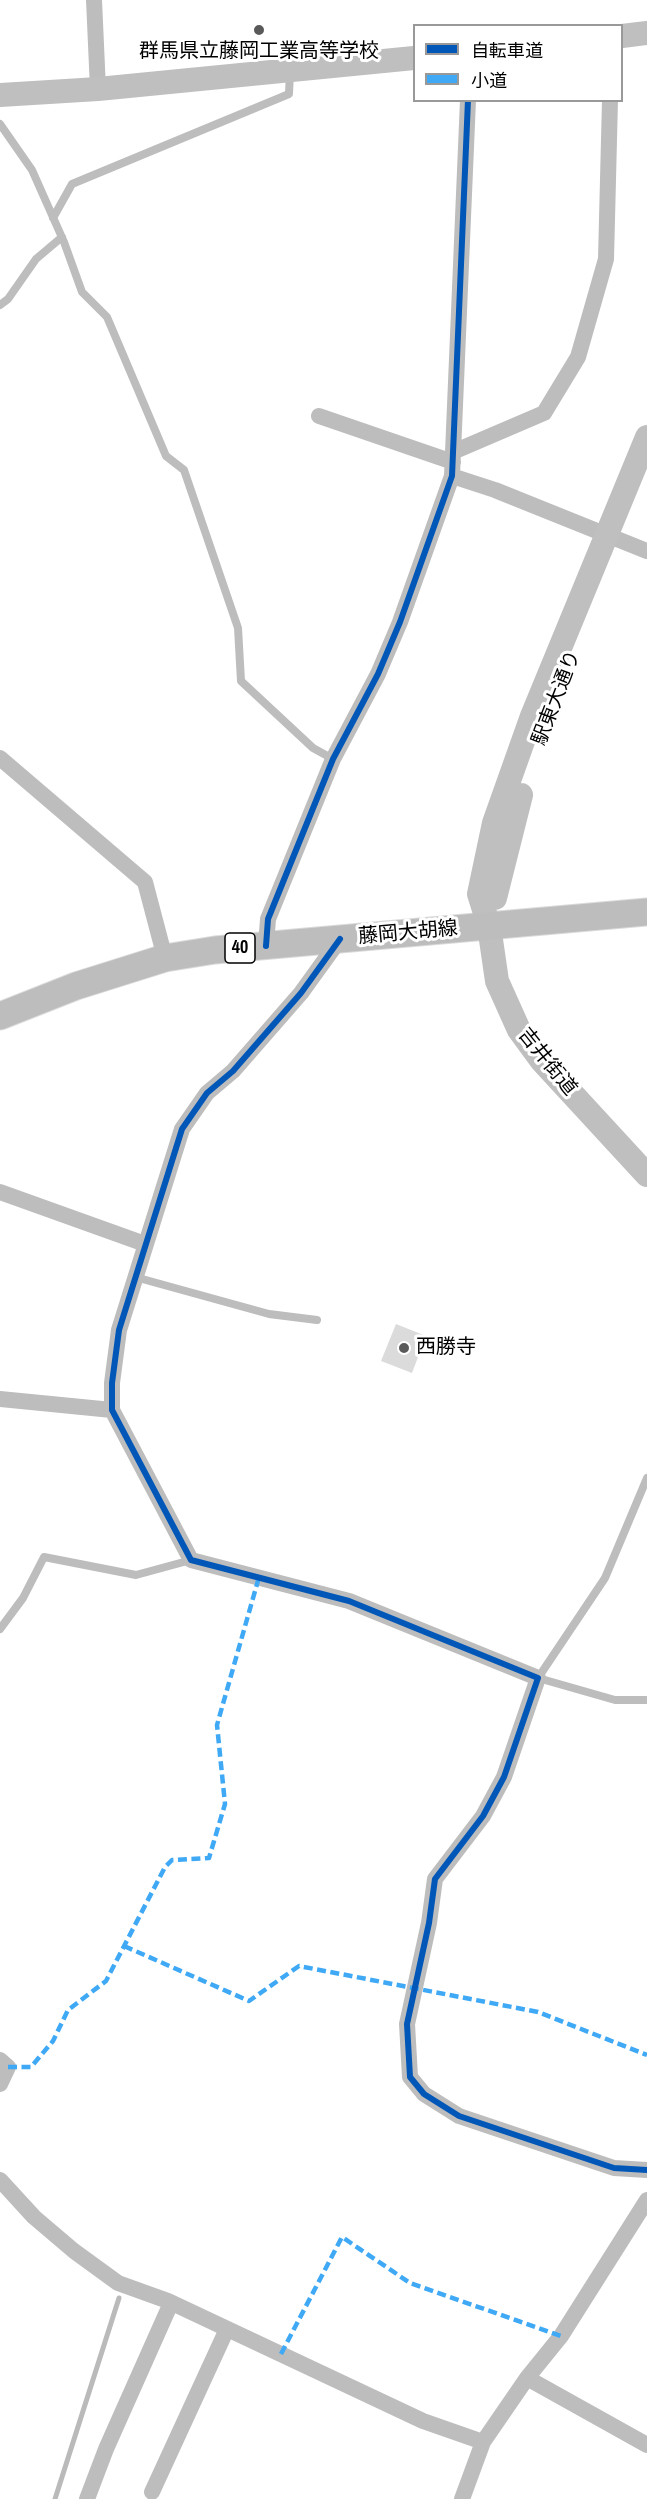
<!DOCTYPE html>
<html>
<head>
<meta charset="utf-8">
<style>
	body { margin:0 }
	#map { position:relative; width:647px; height:2499px; overflow:hidden; background:#fff; font-family:"Archivo Narrow","Noto Sans JP",sans-serif }
	canvas { display:block }
	.legend { position:absolute; left:413px; top:24px; width:210px; height:78px; box-sizing:border-box; background:#fff; border:2px solid #999; margin:0; padding:8px 10px; list-style:none; font-size:18px; color:#000 }
	.legend li { display:flex; align-items:center; gap:12px; height:30px }
	.legend b { width:30px; border:2px solid #999 }
</style>
</head>
<body>
<div id="map">
<canvas width="647" height="2499"></canvas>
<ul class="legend">
<li><b style="height:8px;background:#0057b8"></b>自転車道</li>
<li><b style="height:8px;background:#3fa9f5"></b>小道</li>
</ul>
</div>
<script>
const c = document.querySelector('canvas').getContext('2d');
c.lineJoin = 'round';
function poly(rows) {
  const path = new Path2D();
  for (const r of rows) {
    path.moveTo(r[0], r[1]);
    for (let i = 2; i < r.length; i += 2) path.lineTo(r[i], r[i + 1]);
  }
  return path;
}
function trace(path, color, width, dash) {
  c.strokeStyle = color;
  c.lineWidth = width;
  c.lineCap = dash ? 'butt' : 'round';
  c.setLineDash(dash || []);
  c.stroke(path);
}
function fillPath(path, color) {
  c.fillStyle = color;
  c.fill(path, 'evenodd');
}
function drawText(font, color, halo, rows, align = 'center') {
  c.font = font + ' "Archivo Narrow","Noto Sans JP",sans-serif';
  c.lineWidth = 6;
  c.setLineDash([]);
  c.textBaseline = 'middle';
  c.strokeStyle = halo;
  c.fillStyle = color;
  for (const [text, x, y, turn = 0] of rows) {
    c.save();
    c.translate(x, y);
    c.rotate((+turn || 0) * Math.PI / 180);
    c.textAlign = isNaN(turn) ? turn : align;
    if (halo) c.strokeText(text, 0, 0);
    c.fillText(text, 0, 0);
    c.restore();
  }
}
const stream = poly([
	[55,2499,119,2298]
]);
const building = poly([
	[396,1324,426,1336,412,1373,381,1361]
]);
const lane = poly([
	[0,124,32,170,64,242,82,292,107,317,166,456,184,470,238,628,241,681,313,748,333,759],
	[53,218,72,184,289,94,290,71],
	[0,305,8,299,36,259,62,237],
	[135,1277,269,1314,317,1320],
	[647,1478,605,1578,538,1678,615,1700,647,1700],
	[0,1629,23,1598,44,1557,136,1575,191,1560]
]);
const street = poly([
	[94,0,98,89],
	[319,416,453,462],
	[453,452,544,413,578,357,606,259,610,100],
	[452,476,495,490,647,551],
	[0,758,145,882,165,958],
	[340,939,301,993,233,1071,207,1093,182,1129,119,1330,112,1383,112,1410,191,1560,349,1601,538,1678,504,1777,483,1816,435,1879,429,1923,407,2024,410,2077,424,2094,459,2116,614,2168,647,2170],
	[266,946,268,919,333,759,378,674,400,622,452,476,468,100],
	[0,1192,145,1244],
	[0,1399,112,1410],
	[0,2060,8,2067,0,2084],
	[0,2180,34,2217,74,2251,118,2283,168,2301,423,2421,483,2442],
	[527,2378,647,2445],
	[152,2492,227,2329],
	[87,2499,106,2449,171,2303],
	[462,2499,483,2442,527,2378,561,2336,647,2200]
]);
const secondary = poly([
	[622,36,647,33],
	[0,95,98,89,414,58],
	[647,437,532,716,494,823,479,894,489,926,497,981,519,1030,541,1060,647,1175],
	[495,898,521,795]
]);
const primary = poly([
	[0,1016,76,986,165,958,215,950,647,912]
]);
const quiet = poly([
	[124,1946,249,2001,299,1966,538,2012,647,2055],
	[8,2067,31,2067,53,2041,68,2010,106,1981,165,1867,172,1860,209,1858,225,1804,217,1725,259,1577],
	[281,2354,342,2237,410,2283,561,2336]
]);
const cycleway = poly([
	[340,939,301,993,233,1071,207,1093,182,1129,119,1330,112,1383,112,1410,191,1560,349,1601,538,1678,504,1777,483,1816,435,1879,429,1923,407,2024,410,2077,424,2094,459,2116,614,2168,647,2170],
	[266,946,268,919,333,759,378,674,400,622,452,476,468,100]
]);
const markers = [
	[259,30,6,"#595959"],
	[404,1348,6,"#595959"]
];
const shields = [
	[240,948,30]
];
const shieldNames = [
	["40",240,948]
];
const poiNames = [
	["群馬県立藤岡工業高等学校",259,52],
	["西勝寺",416,1348,"left"]
];
const streetNames = [
	["駅東大通り",557,698,-69],
	["藤岡大胡線",408,933,-5],
	["吉井街道",547,1062,51]
];
trace(stream, '#bababa', 5);
fillPath(building, '#dbdbdb');
trace(primary, '#dbdbdb', 29);
trace(lane, '#bdbdbd', 8);
trace(street, '#bdbdbd', 16);
trace(secondary, '#bfbfbf', 24);
trace(primary, '#bdbdbd', 27);
trace(quiet, '#3fa9f5', 4.5, [9, 4.5]);
trace(cycleway, '#0057b8', 6);
for (const [x, y, r, color] of markers) {
  const dot = new Path2D();
  dot.arc(x, y, r, 0, 2 * Math.PI);
  c.fillStyle = color;
  c.fill(dot);
  trace(dot, '#fff', 2);
}
for (const [x, y, w] of shields) {
  const box = new Path2D();
  box.roundRect(x - w / 2, y - 15, w, 30, 4.5);
  c.fillStyle = '#fff';
  c.fill(box);
  trace(box, '#000', 1.5);
}
drawText('bold 18px', '#000', null, shieldNames);
drawText('20px', '#000', '#fff', poiNames);
drawText('20px', '#000', '#fff', streetNames);
</script>
</body>
</html>
